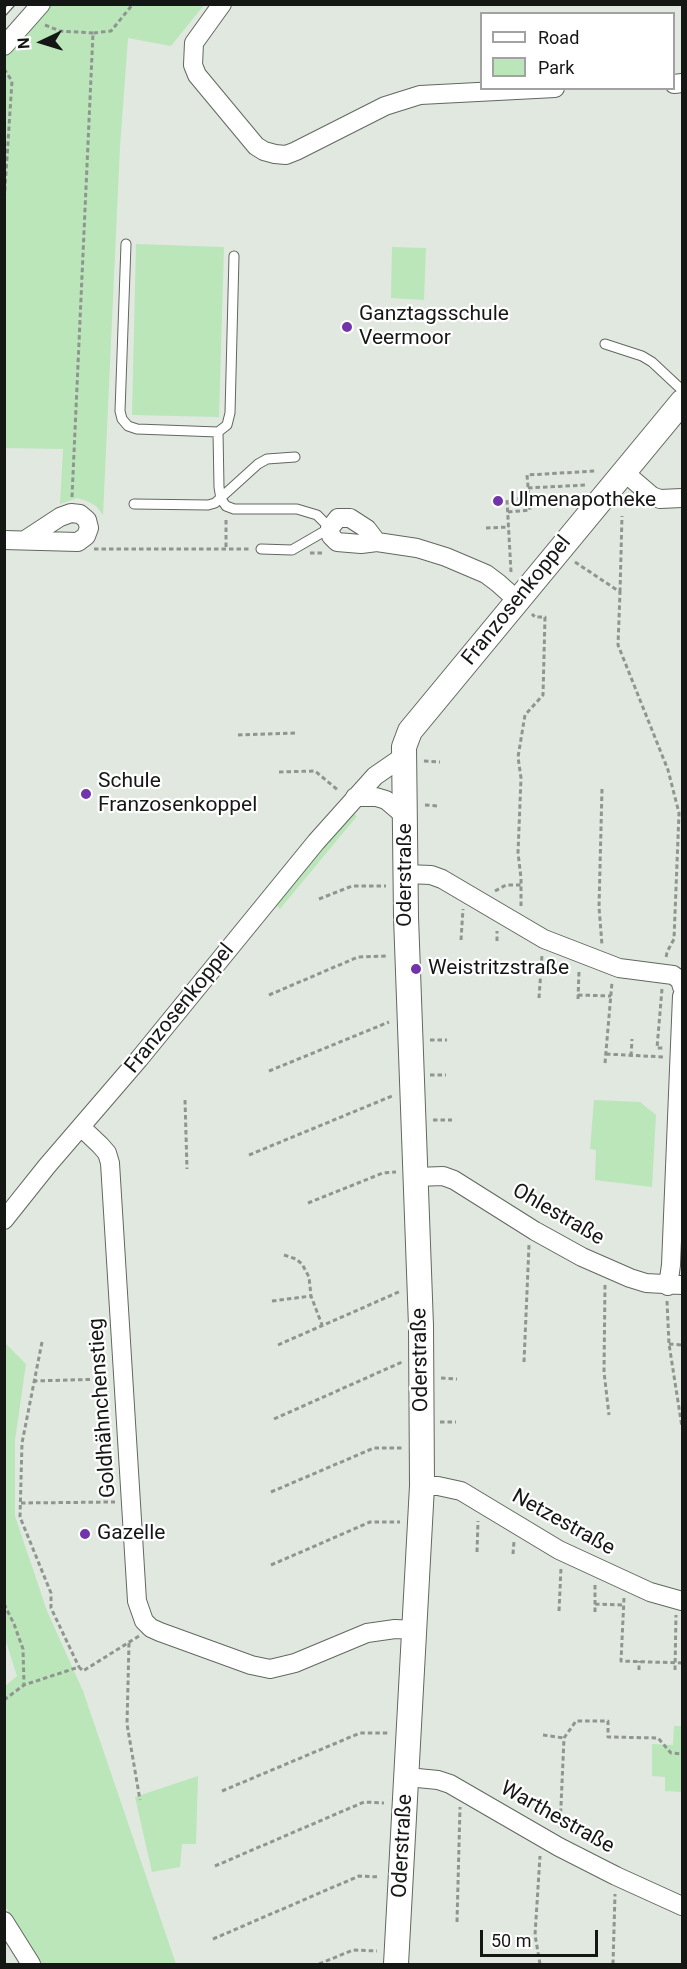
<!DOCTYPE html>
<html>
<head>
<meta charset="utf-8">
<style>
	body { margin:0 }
	#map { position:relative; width:687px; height:1969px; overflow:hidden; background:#e0e8e0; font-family:Roboto,sans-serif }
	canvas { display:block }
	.frame { position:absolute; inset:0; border:6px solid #151715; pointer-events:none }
	.legend { position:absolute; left:480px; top:12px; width:195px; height:78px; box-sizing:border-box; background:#fff; border:2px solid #a1a2a1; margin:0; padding:8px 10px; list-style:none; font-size:18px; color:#151715 }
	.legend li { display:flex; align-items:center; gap:12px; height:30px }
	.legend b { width:30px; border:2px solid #a1a2a1 }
	.north { position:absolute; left:12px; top:12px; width:60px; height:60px; -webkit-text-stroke:4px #fff; paint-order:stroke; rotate:266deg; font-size:16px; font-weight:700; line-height:24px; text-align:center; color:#151715 }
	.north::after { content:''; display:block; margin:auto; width:21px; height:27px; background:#151715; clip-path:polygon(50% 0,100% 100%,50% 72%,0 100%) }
	.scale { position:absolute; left:480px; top:1930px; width:118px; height:27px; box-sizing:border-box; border:3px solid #151715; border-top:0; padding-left:8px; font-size:18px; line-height:21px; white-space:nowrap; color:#151715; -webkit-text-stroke:4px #fff; paint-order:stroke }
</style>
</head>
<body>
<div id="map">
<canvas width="687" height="1969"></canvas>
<div class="frame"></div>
<ul class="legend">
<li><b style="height:8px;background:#fff"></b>Road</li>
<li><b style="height:16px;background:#bae6ba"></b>Park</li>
</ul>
<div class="north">N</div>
<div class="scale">50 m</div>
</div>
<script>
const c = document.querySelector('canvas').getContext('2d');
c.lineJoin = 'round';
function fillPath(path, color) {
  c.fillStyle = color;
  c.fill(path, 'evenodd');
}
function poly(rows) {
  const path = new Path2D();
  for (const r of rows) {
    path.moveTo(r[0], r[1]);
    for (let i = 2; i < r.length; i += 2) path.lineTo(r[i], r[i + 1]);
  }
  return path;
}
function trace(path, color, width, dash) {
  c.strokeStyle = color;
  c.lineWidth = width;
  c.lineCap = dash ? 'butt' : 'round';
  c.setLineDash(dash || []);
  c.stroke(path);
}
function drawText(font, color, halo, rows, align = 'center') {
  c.font = font + ' Roboto,sans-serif';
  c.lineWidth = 4.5;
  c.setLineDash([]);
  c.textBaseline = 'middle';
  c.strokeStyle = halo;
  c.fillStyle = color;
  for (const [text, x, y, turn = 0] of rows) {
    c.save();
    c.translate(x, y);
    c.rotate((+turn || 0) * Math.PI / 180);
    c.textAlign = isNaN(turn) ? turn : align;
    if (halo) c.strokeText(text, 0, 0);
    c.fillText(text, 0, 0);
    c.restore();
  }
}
const green = poly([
	[38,5,204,5,171,46,128,38,120,147,103,515,96,506,87,501,77,498,60,504,63,449,5,448,5,43],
	[136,244,224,247,219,417,132,415],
	[392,247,426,248,424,300,391,298],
	[352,812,357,816,280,909,276,905],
	[594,1100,640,1102,656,1115,652,1187,595,1180,596,1150,590,1149],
	[5,1343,26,1364,15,1440,15,1516,47,1611,83,1691,176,1964,40,1964,5,1906,5,1686,17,1676,4,1635],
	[674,1726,682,1726,682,1792,665,1791,665,1777,652,1776,652,1744,673,1745],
	[198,1776,196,1844,182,1844,180,1867,152,1872,135,1797]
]);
const path = poly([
	[45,25,60,31,93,33],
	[4,69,12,81,4,203],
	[528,488,585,485],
	[72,497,93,33,111,31,133,4],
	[508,512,530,510,527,475,596,471],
	[226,520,226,549],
	[486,528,509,527],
	[94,549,249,549],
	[310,553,325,553],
	[575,562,620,592,618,645,668,770,679,813,674,939,667,952,666,958],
	[511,572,507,500,529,498],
	[620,592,622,516],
	[238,735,297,733],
	[424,761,440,762],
	[279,772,315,771,339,791],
	[602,789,599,907,602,945],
	[425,805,438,806],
	[495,891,506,885,521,885],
	[319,899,352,886,386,886],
	[521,906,521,878,518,853,521,778,518,757,525,715,543,695,545,617,535,617,532,614],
	[461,940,463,909],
	[497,941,497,931],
	[662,989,657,1048,663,1048],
	[269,995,358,957,388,956],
	[578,995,611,996],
	[539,998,542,955],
	[578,999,579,971],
	[430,1040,447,1040],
	[606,1054,664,1057],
	[631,1056,632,1039],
	[605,1063,612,982],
	[269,1071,389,1022],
	[430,1075,446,1075],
	[185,1100,187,1169],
	[433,1120,452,1120],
	[249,1155,392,1096],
	[308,1203,383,1173,396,1172],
	[284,1255,296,1259,302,1264,309,1277,311,1296,322,1325],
	[605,1285,604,1372,609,1415],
	[272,1301,311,1296],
	[667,1301,669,1344,682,1427],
	[42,1342,22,1443,20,1517,51,1593,51,1608,79,1667],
	[669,1344,682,1345],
	[278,1345,401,1291],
	[524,1362,529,1245],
	[441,1378,457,1379],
	[33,1381,106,1379],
	[274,1419,402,1362],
	[440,1422,456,1422],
	[271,1492,374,1448,402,1448],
	[21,1503,115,1502],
	[477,1552,478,1521],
	[513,1554,514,1541],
	[271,1565,370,1522,400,1522],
	[624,1598,621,1661,682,1663],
	[4,1604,14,1624,23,1649,24,1685],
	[595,1604,624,1605],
	[559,1611,561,1568],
	[595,1612,595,1584],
	[129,1643,127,1724,140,1800],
	[639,1670,639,1661],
	[675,1670,676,1615],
	[4,1700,24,1685,79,1667,83,1671,139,1636],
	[543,1735,564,1738],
	[222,1791,360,1733,388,1733],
	[560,1828,564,1738,576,1721,608,1721,608,1737,658,1738,671,1753,682,1754],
	[215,1866,364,1802,384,1803],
	[457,1922,460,1807],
	[213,1939,359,1876,380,1877],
	[319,1964,353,1950,377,1951],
	[540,1964,535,1935,540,1856],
	[613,1964,615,1894]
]);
const service = poly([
	[126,244,120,411,122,419,128,426,137,429,218,432,227,425,230,413,234,256],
	[605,344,642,356,652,362,682,390],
	[218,432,219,487,221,499,226,506,234,509,297,509,317,515,330,528,292,550,261,549],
	[134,504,208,505,215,503,258,464,267,459,295,457]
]);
const minor = poly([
	[222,4,194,43,193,65,197,75,256,146,264,151,275,154,286,155,296,151,385,106,420,95,555,88],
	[4,46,41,4],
	[674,84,682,83],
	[624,472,652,496,660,499,682,498],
	[4,540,78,542,86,536,89,528,87,520,80,514,71,513,60,517,25,540],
	[377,542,367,529,350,518,338,518,330,528,331,536,337,542,361,544,377,542,417,548,446,557,486,574,498,583,517,600],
	[355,797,376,797,386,800,406,817],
	[406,874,431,875,442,879,544,939,619,968,673,975,680,980,682,987],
	[82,1128,100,1145,107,1153,110,1163,137,1601,144,1621,151,1628,160,1632,251,1665,270,1669,295,1663,367,1633,395,1629,416,1630],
	[416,1177,443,1176,454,1180,535,1231,582,1257,630,1278,646,1283,682,1285],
	[4,1220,47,1166,139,1059,316,842,375,776,404,756],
	[668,1286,671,1265,682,996],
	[422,1486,438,1486,461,1491,559,1550,650,1592,682,1601],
	[407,1777,438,1780,450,1784,559,1847,616,1876,682,1906],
	[4,1921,31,1964]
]);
const tertiary = poly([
	[396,1964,422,1486,421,1326,406,917,404,747,410,731,682,402]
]);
const rail = poly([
	[4,13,12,4]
]);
const markers = [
	[347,327,6,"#7134a9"],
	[498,501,6,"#7134a9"],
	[86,794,6,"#7134a9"],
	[416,969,6,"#7134a9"],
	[85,1534,6,"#7134a9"]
];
const poiNames = [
	["Ganztagsschule",359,315],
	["Veermoor",359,339],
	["Ulmenapotheke",510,501],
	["Schule",98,782],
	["Franzosenkoppel",98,806],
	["Weistritzstraße",428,969],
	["Gazelle",97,1534]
];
const streetNames = [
	["Franzosenkoppel",517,601,-51],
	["Oderstraße",406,875,-90],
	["Franzosenkoppel",180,1009,-51],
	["Ohlestraße",558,1215,30],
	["Oderstraße",421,1360,-91],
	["Goldhähnchenstieg",103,1408,-94],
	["Netzestraße",563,1523,29],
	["Warthestraße",557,1818,29],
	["Oderstraße",403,1846,-87]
];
fillPath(green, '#bae6ba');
trace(service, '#616860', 11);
trace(minor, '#616860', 20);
trace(tertiary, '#616860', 26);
trace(path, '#909590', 3, [4.5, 3]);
trace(service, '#fff', 9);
trace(minor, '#fff', 18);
trace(tertiary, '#fff', 24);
trace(rail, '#555955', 7);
trace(rail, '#fff', 4.5, [14]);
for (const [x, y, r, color] of markers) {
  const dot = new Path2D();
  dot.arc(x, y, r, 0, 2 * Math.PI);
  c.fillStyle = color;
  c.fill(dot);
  trace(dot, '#fff', 2);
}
drawText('21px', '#151715', '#fff', poiNames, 'left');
drawText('21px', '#151715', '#fff', streetNames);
</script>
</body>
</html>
